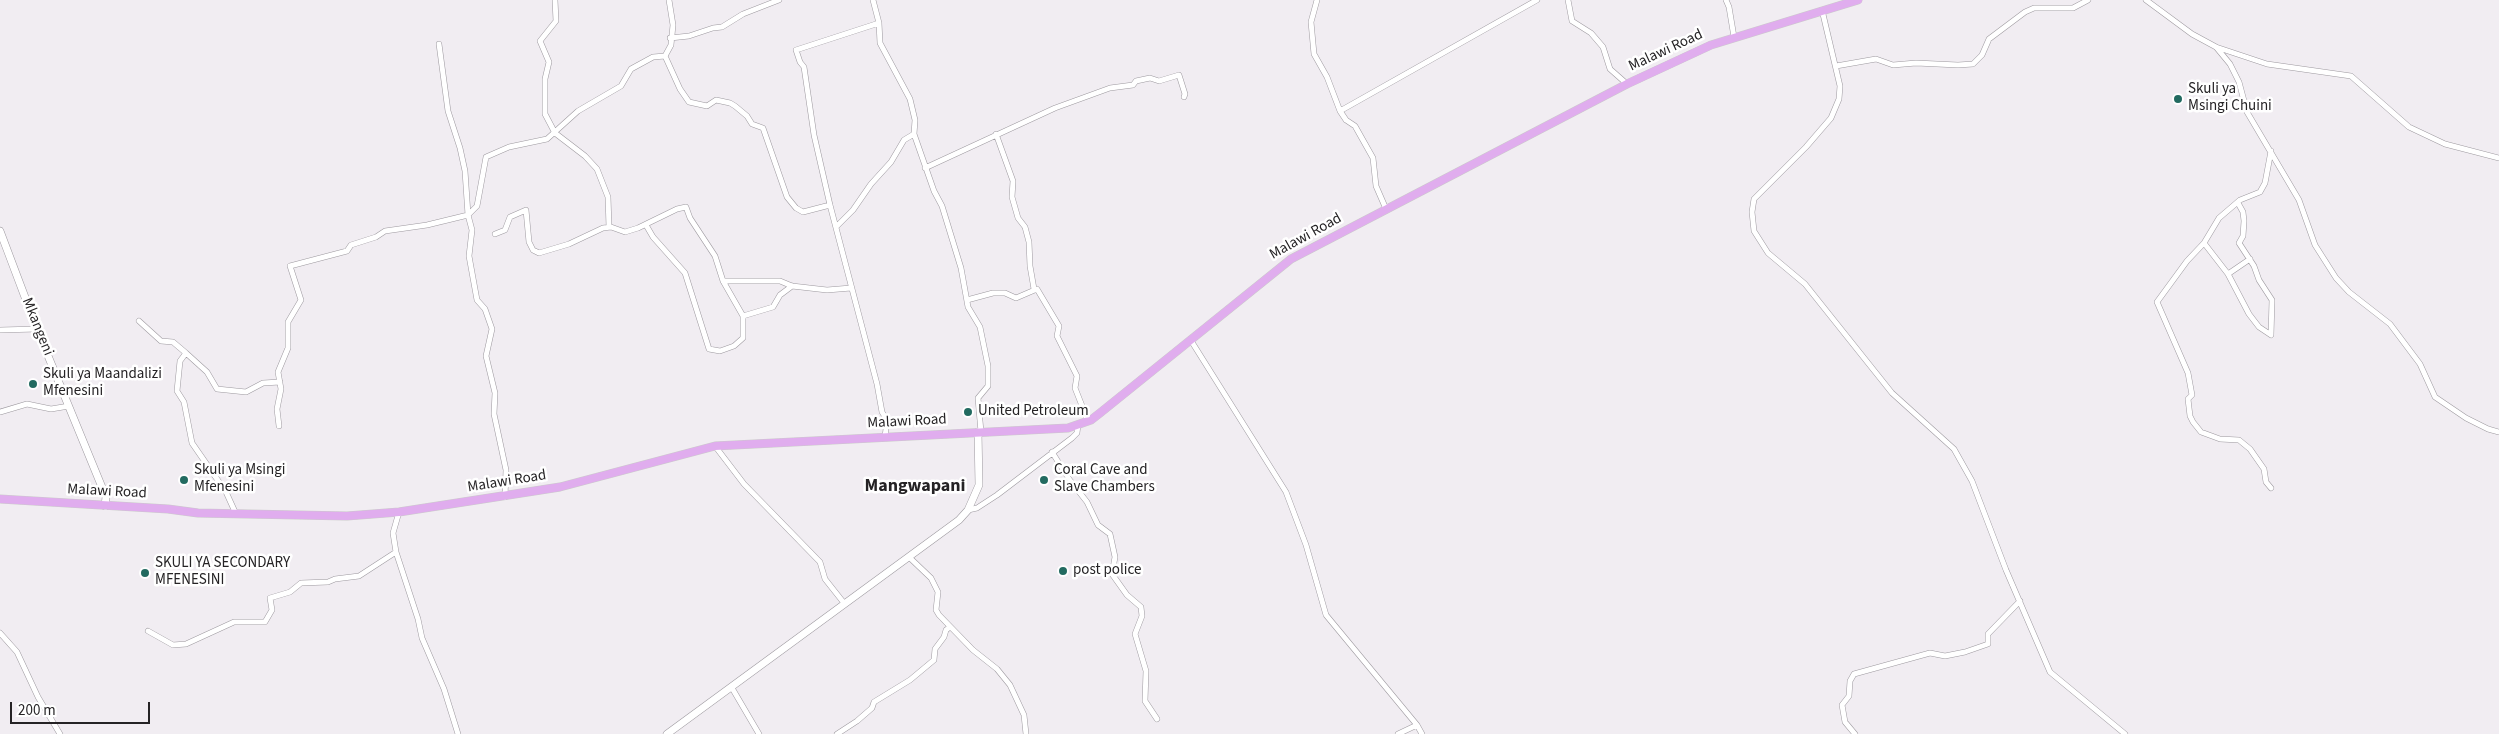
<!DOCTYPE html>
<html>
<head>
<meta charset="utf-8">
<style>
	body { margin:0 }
	#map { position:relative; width:2499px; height:734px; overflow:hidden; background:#f1edf2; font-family:"Source Sans 3",sans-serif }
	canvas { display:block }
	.scale { position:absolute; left:10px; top:702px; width:140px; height:22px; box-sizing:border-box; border:2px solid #252325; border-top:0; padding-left:6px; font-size:15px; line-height:18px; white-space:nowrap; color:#252325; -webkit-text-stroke:4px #fff; paint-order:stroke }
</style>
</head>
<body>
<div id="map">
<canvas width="2499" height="734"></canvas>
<div class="scale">200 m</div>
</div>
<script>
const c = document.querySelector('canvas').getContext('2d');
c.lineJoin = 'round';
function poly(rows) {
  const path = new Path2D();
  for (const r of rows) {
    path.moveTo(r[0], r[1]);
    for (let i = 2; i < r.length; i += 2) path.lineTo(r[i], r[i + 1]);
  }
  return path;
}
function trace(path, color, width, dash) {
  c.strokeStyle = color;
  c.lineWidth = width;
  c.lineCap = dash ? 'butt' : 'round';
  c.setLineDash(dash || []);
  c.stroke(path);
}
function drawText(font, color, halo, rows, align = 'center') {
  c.font = font + ' "Source Sans 3",sans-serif';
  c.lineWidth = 5;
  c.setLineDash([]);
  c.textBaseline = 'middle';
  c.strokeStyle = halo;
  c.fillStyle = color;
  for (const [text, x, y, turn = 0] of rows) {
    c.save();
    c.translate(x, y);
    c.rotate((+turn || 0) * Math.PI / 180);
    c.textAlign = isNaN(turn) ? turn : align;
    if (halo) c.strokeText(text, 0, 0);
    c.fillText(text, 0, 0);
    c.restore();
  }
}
const street = poly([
	[555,0,556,21,540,41,549,62,545,79,545,114,555,133,585,156,597,169,608,197,609,227],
	[669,0,673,25,671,45,665,56,680,89,689,102,707,106,716,100,730,103,735,106,747,116,752,124,763,128,787,197,796,208,803,212,830,205],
	[873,0,879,23,880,43,910,99,915,120,914,134,934,191,942,206,961,268,968,307,980,327,988,366,988,386,978,398,981,432],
	[1317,0,1311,22,1314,54,1327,77,1340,111,1346,120,1355,126,1373,158,1376,186,1386,209],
	[1568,0,1572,21,1591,33,1603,47,1610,69,1627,84],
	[1726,0,1729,7,1734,37],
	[2146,0,2192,34,2216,47,2267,64,2351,76,2409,127,2445,144,2499,158],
	[1822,10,1840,86,1839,99,1831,118,1806,147,1754,199,1752,212,1754,231,1768,253,1805,284,1892,393,1954,449,1972,481,2006,570,2050,672,2125,734],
	[879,23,796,50,800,62,804,67,814,135,830,205,877,384,882,412,887,420,885,437],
	[670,38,689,36,713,28,722,27,743,14,779,0],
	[439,44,448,111,460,148,465,171,468,215,472,230,469,256,477,300,485,309,492,329,486,356,495,393,494,414,506,470,505,497],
	[2216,47,2230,64,2239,82,2247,112,2299,200,2315,245,2336,278,2349,292,2390,324,2420,364,2435,397,2466,418,2488,429,2499,432],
	[1836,66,1876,59,1893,65,1916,63,1958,65,1973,64,1982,55,1989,39,2025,12,2034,8,2073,8,2088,0],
	[1340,111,1537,0],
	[996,134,1013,181,1012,197,1018,218,1025,227,1029,242,1030,266,1034,289],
	[2271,151,2265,183,2260,192,2240,200,2219,218,2204,243,2187,261,2157,302,2188,373,2192,395,2188,399,2190,416,2193,422,2201,432,2220,439,2239,440,2250,449,2264,469,2266,482,2271,488],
	[925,168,1055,108,1110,88,1133,85,1136,81,1150,78,1159,81,1179,75,1185,94,1184,97],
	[837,226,853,210,871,184,891,162,904,140,914,134],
	[495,234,505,230,510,217,526,210,529,242,533,250,539,253,569,244,603,228,611,227,625,232,638,228,677,209,686,207,690,218,715,256,723,281,743,316,743,338,734,346,720,351,709,349,685,273,653,237,646,225],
	[2204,243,2228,274,2249,314,2259,327,2271,335,2272,300,2259,280,2254,266,2239,243,2243,236,2244,221,2243,212,2238,203],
	[2228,274,2250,259],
	[723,281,780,281,792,286,827,290,851,288],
	[967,300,993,293,1005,293,1016,298,1037,289,1059,326,1057,336,1077,376,1075,388,1088,421],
	[743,316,773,307,780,295,792,286],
	[139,321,161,341,173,342,186,353,207,372,217,389,246,392,263,383,280,382],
	[0,330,37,329],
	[1190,339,1286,492,1306,545,1326,615,1417,725,1422,734],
	[186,353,180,361,177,391,184,402,192,443,226,492,236,514],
	[0,412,27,404,51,409,69,406],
	[279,426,277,409,281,389,278,372,288,348,288,322,301,300,290,266,347,251,351,245,376,237,385,231,427,225,468,215,477,206,486,157,509,147,547,139,578,111,621,86,631,69,653,57,665,56],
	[715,446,744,484,820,562,825,579,844,603],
	[1052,452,1069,479,1087,502,1098,525,1110,534,1115,557,1112,574,1127,595,1141,607,1142,616,1135,634,1146,671,1145,701,1157,719],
	[968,510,977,508,997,495,1072,438,1077,433,1078,425],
	[399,512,393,533,396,552,418,619,422,638,444,689,458,734],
	[910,558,931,578,938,592,936,610,939,615,973,650,997,669,1010,685,1024,715,1026,734],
	[148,631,173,645,186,644,234,622,265,622,272,610,270,598,290,592,301,583,328,582,335,579,359,576,396,552],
	[0,633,17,652,38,697,60,734],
	[732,688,759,734],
	[837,734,857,721,872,708,874,702,910,680,934,660,935,649,944,637,946,630,950,627],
	[1398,734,1417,725],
	[1855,734,1845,722,1842,705,1849,696,1850,681,1854,674,1930,653,1945,656,1965,652,1988,644,1988,634,2020,601]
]);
const secondary = poly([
	[0,231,37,329,106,497,105,506],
	[667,734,959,520,968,510,979,485,978,432]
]);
const primary = poly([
	[0,499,168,509,198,513,347,516,399,512,560,487,715,446,1068,428,1091,420,1100,413,1291,259,1627,84,1711,45,1858,0]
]);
const markers = [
	[2178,99,5,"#226a60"],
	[33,384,5,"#226a60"],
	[968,412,5,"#226a60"],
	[184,480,5,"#226a60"],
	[1044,480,5,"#226a60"],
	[1063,571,5,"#226a60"],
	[145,573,5,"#226a60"]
];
const streetNames = [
	["Malawi Road",1666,51,-25],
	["Malawi Road",1306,237,-29],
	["Mkangeni",37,327,68],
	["Malawi Road",907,422,-3],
	["Malawi Road",507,482,-9],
	["Malawi Road",107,492,3]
];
const poiNames = [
	["Skuli ya",2188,90],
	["Msingi Chuini",2188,107],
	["Skuli ya Maandalizi",43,375],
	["Mfenesini",43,392],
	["United Petroleum",978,412],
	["Skuli ya Msingi",194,471],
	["Mfenesini",194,488],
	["Coral Cave and",1054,471],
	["Slave Chambers",1054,488],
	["SKULI YA SECONDARY",155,564],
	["MFENESINI",155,581],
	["post police",1073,571]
];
const quarterNames = [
	["Mangwapani",915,487]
];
trace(street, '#9d999f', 6);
trace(secondary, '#9d999f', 8);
trace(primary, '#cbcacb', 9);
trace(street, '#fff', 5);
trace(secondary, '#fff', 7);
trace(primary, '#e0adee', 8);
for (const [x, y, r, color] of markers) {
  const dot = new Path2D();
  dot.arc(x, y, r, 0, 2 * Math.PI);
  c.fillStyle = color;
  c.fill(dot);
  trace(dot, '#fff', 2);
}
drawText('15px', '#252325', '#fff', streetNames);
drawText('15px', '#252325', '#fff', poiNames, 'left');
drawText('bold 18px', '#252325', '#fff', quarterNames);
</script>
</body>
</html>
